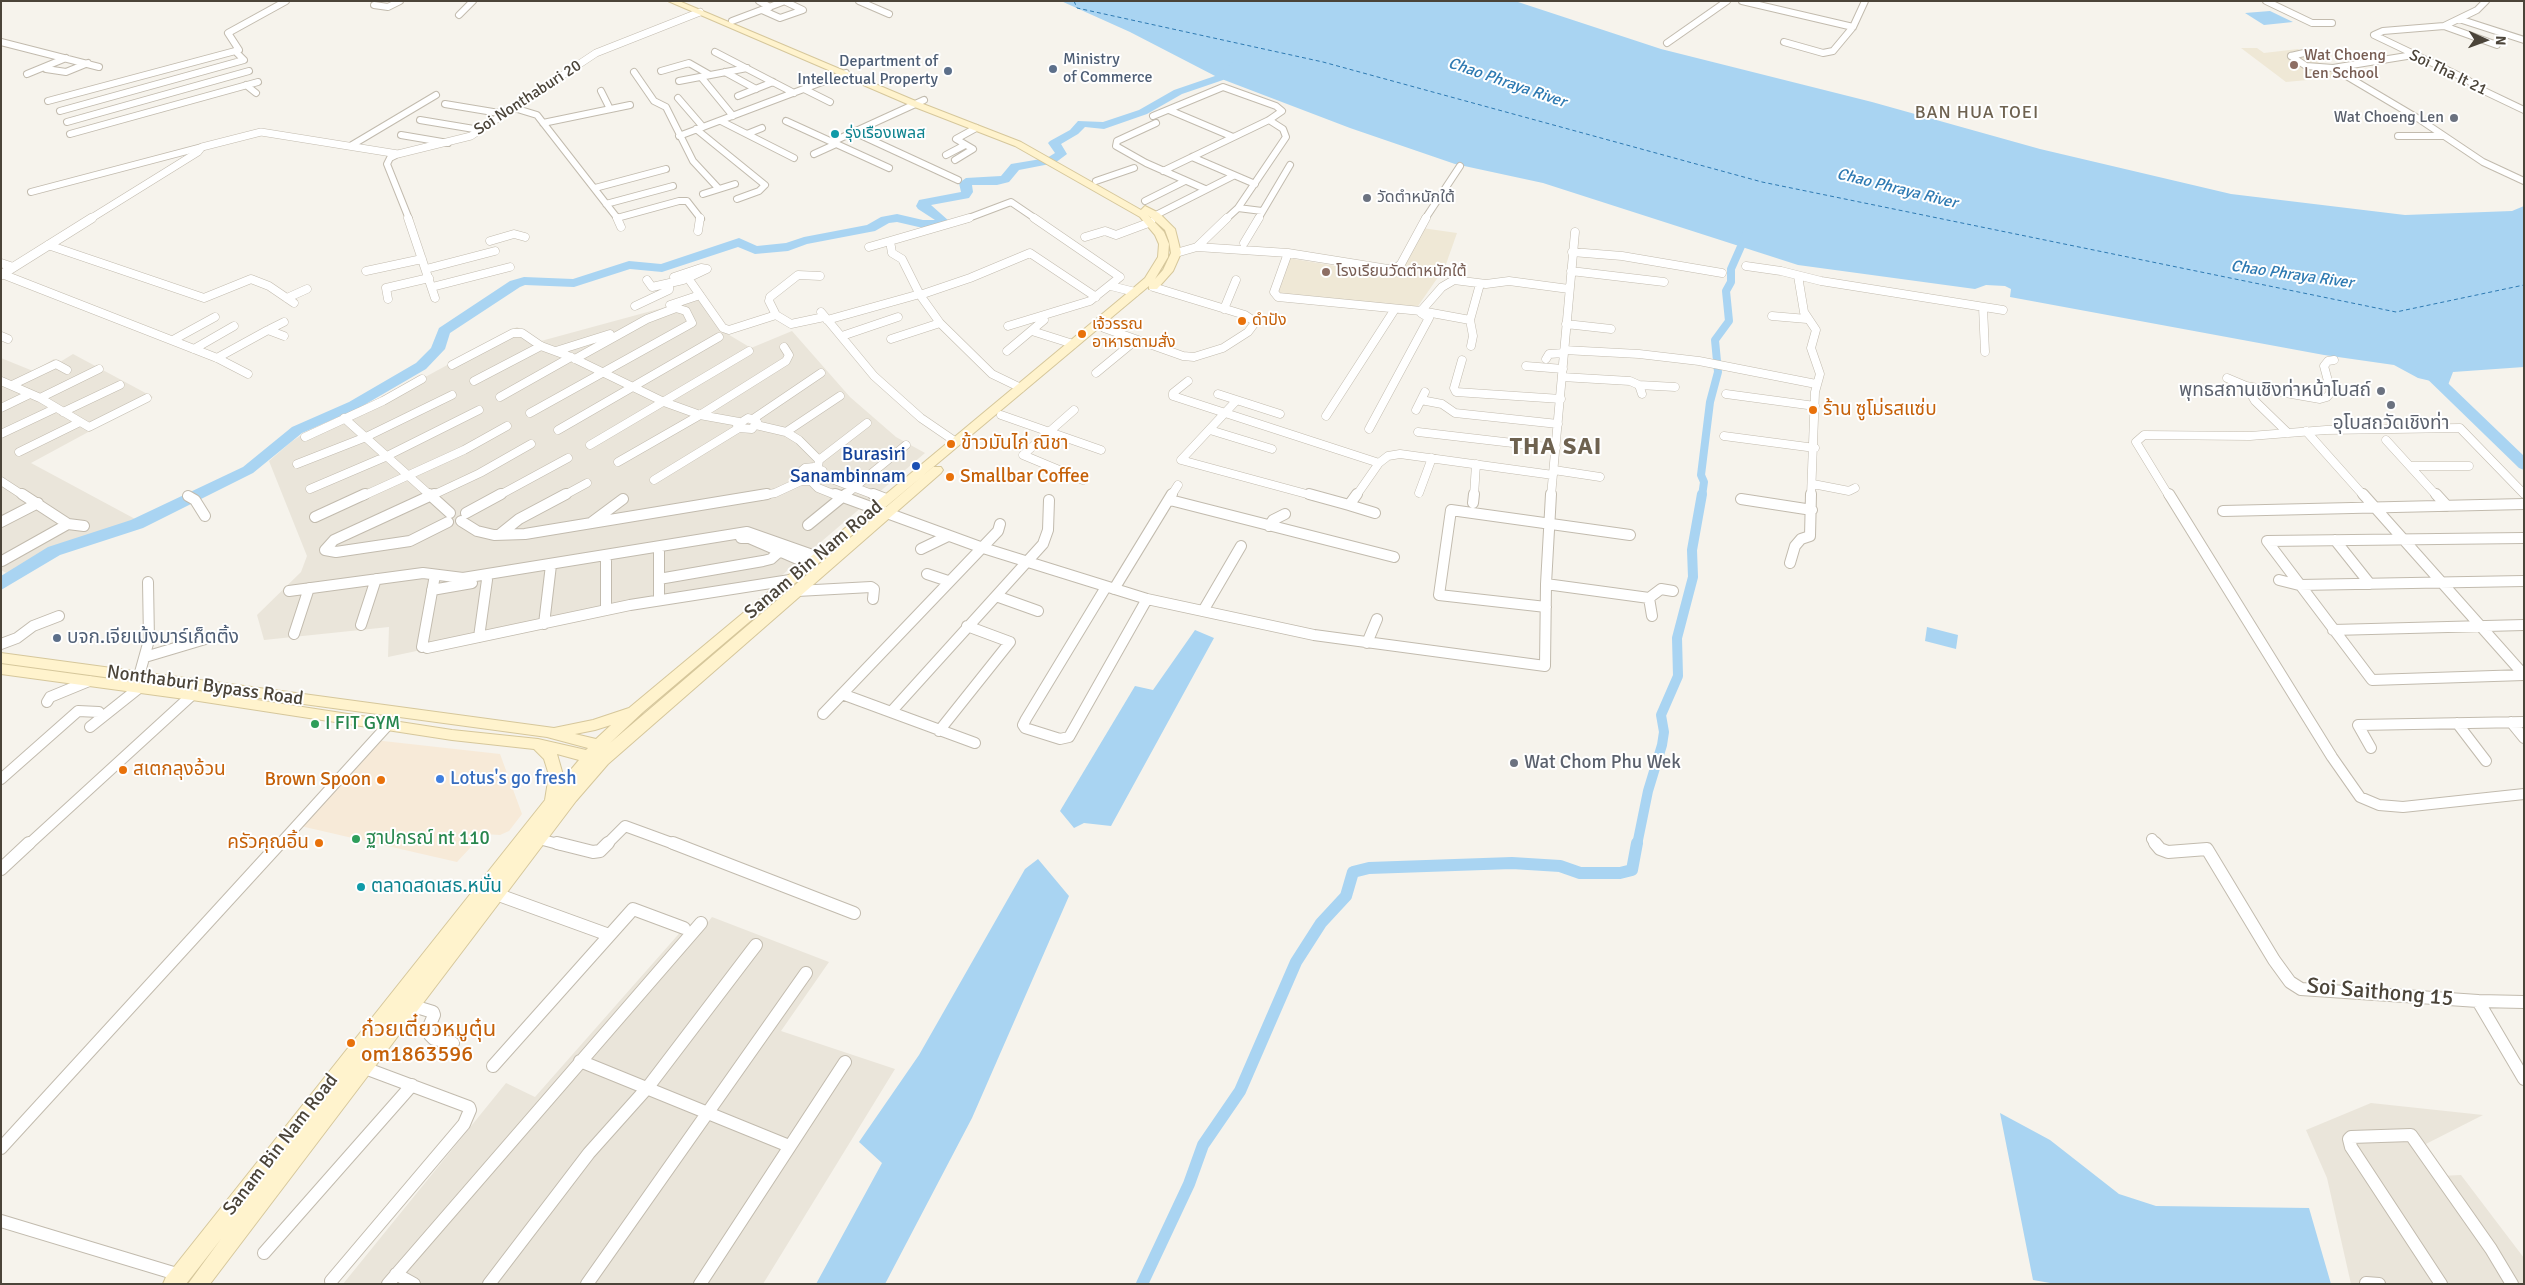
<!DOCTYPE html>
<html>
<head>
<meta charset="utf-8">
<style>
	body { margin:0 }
	#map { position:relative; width:2525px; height:1285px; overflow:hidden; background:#f6f3ec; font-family:Signika,sans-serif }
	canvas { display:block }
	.frame { position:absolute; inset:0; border:2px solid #4b4439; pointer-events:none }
	.north { position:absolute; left:2460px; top:15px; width:50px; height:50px; -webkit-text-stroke:4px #fff; paint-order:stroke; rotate:92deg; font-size:14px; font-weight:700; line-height:20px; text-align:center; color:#4b4439 }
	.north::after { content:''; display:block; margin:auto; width:18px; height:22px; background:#4b4439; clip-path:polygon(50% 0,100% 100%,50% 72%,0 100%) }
</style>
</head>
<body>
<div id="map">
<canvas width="2525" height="1285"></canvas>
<div class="frame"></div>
<div class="north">N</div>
</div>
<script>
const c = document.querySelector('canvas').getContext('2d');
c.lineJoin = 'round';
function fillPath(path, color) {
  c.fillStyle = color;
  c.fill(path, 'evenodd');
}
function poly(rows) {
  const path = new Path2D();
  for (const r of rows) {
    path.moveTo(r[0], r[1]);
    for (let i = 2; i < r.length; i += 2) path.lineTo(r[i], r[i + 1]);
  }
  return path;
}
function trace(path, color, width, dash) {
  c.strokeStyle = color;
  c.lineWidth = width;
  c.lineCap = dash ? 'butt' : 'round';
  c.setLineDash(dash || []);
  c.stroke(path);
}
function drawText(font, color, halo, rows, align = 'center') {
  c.font = font + ' Signika,"Noto Sans Thai",sans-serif';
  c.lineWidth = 4;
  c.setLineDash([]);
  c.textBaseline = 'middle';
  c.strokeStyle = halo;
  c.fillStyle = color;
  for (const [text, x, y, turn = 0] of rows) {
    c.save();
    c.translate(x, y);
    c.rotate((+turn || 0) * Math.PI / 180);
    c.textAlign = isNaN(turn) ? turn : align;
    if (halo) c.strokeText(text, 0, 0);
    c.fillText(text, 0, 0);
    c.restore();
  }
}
const residential = poly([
	[699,298,721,330,751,348,792,331,850,397,896,437,925,453,774,582,659,600,388,657,389,627,264,640,257,615,301,572,307,556,269,461,291,442,309,430,372,406,517,327,541,341],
	[73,354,153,397,31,463,137,520,111,530,65,543,8,574,1,570,1,358,33,371,54,359,60,362],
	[712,917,829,962,781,1031,895,1069,763,1284,343,1284,506,1083,535,1097,684,928,700,932],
	[2371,1103,2483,1115,2416,1149,2439,1176,2461,1175,2524,1258,2524,1284,2351,1284,2327,1178,2306,1130]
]);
const commercial = poly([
	[374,740,500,754,522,814,509,831,500,835,483,834,457,862,296,825]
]);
const education = poly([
	[2241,48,2257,48,2264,53,2298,49,2340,77,2286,82],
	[1422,228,1457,233,1445,267,1416,309,1275,295,1288,258,1396,276]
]);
const water = poly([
	[1061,1,1515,1,1661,49,1872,102,2040,149,2231,194,2405,215,2512,211,2524,206,2524,367,2453,372,2448,385,2418,378,2394,365,2324,355,2010,297,2011,289,2005,286,1986,285,1975,289,1798,265,1543,183,1455,164,1350,128,1219,78,1130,32],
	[2270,11,2293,22,2264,25,2245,13],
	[1927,627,1958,635,1956,649,1925,641],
	[1195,630,1214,638,1111,826,1084,823,1074,828,1060,811,1135,686,1153,690],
	[1038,859,1069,896,972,1118,885,1284,816,1284,882,1163,859,1142,919,1055,1025,869],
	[2000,1113,2050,1140,2119,1194,2156,1206,2309,1208,2331,1284,2056,1284,2033,1280]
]);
const canalFar2 = poly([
	[1702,496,1704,482,1701,475,1710,402,1718,372,1715,340,1729,321,1726,291,1731,282,1731,269,1746,235]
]);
const canalFar1 = poly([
	[1637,845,1648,791,1662,745,1664,732,1661,715,1678,676,1677,638,1693,577,1692,550,1702,494]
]);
const canal = poly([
	[1142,1284,1189,1184,1203,1145,1240,1091,1296,962,1321,923,1346,896,1353,872,1369,868,1512,863,1560,866,1580,873,1620,873,1632,870,1637,843]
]);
const river = poly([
	[1237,59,1242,62,1223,80,1182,94,1147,114,1104,129,1085,127,1078,134,1061,144,1067,154,1055,163,1019,170,1009,182,997,185,972,185,973,192,969,198,931,205,949,221,942,227,923,228,897,222,889,223,875,231,807,244,788,251,755,254,738,247,662,272,630,269,574,287,525,285,520,287,450,333,445,349,426,369,359,408,302,433,253,473,143,528,60,555,1,590,1,576,48,547,131,520,243,467,292,427,349,402,416,363,431,348,439,328,510,281,524,277,573,279,629,261,661,264,739,238,757,246,786,243,804,237,867,225,881,217,897,214,923,220,935,220,918,209,916,206,919,200,961,192,959,183,966,178,1001,176,1011,164,1047,158,1055,153,1048,143,1050,141,1070,130,1078,121,1103,122,1139,110,1174,90,1215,76,1237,59],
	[2422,362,2427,363,2524,456,2524,470,2519,468,2417,369,2415,366,2422,362]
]);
const ferry = poly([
	[1074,1,1077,8,1323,62,1762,182,2396,312,2524,285]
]);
const minorFar3 = poly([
	[759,1,770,7],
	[859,1,889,14],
	[1742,1,1853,27],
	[2266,1,2312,23,2332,23],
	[2486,1,2477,10,2444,26,2383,31,2374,35,2466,79,2480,89,2524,110],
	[374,5,388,7,400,1],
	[762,10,780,18,803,10,784,1],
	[459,15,473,1],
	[2459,19,2524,40],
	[732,21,785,1],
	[2444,26,2497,45],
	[1,42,99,67],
	[1784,42,1823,53,1833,51,1853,27,1865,1],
	[1667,43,1727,1],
	[715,52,794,93],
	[2413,55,2333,68,2419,119,2483,162,2524,181],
	[2291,56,2306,66,2333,68],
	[2291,56,2304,53],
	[46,69,66,72,88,63],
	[661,71,689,63,710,75],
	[634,72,654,101,666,107,693,161,719,189,735,184],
	[725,72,756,89],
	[27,74,66,58],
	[701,77,733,116],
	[679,81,747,68],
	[246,85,256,93],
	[804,89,830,102],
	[601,91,610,109],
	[738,96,773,82],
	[678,98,703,127],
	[48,101,239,50,228,33,286,1],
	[445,104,505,114],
	[514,108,537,115,618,219],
	[1169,110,1233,137],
	[60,111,244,60,235,51],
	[1153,116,1223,87,1276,106,1282,111,1269,120,1163,171],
	[420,120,480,130],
	[721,121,794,158],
	[786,121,889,168],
	[67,122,249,71],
	[543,123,630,105],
	[1156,123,1117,141,1116,146,1146,163,1205,189],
	[696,129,765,185,759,191,737,199],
	[854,132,958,180],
	[70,134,258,82],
	[747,134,762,128],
	[401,135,448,143],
	[679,136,846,73],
	[2398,136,2443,136],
	[832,142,924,100],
	[352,145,436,95],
	[398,154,390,158,387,164,409,219],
	[814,154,836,144],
	[946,155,965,145],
	[1192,157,1255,184],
	[955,160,973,149,956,139,976,128],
	[1096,181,1134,168],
	[595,188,666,169],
	[31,192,202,147],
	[703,194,719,189],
	[1145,201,1185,181],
	[606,204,673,186],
	[1238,208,1262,211],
	[1156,215,1233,176],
	[617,218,679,201,687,201,701,219],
	[966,219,1011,202,1036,219],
	[1226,219,1238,208,1286,137,1283,129,1269,120],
	[1258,219,1290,165],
	[1425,219,1460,166]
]);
const minorFar2 = poly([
	[408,218,435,298],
	[617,218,621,227],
	[969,218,890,241,892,253,902,259,920,295,940,323,992,374,1021,388],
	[698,231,700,218],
	[1085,237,1105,231,1116,235,1151,222],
	[490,241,514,234,525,237],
	[1244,243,1259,218],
	[48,245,204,298,251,279,269,286,294,303],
	[869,247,890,241],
	[1197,247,1288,253,1394,270,1401,264,1426,218],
	[1572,252,1622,256,1722,273],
	[1176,253,1197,247,1227,218],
	[1288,253,1274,292,1278,297,1421,311,1470,320],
	[1,263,13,267],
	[1746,266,1781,271,1821,281,2003,310],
	[426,269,495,251],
	[366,271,422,259],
	[1571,271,1664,282],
	[2,274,217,358,248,374],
	[1798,276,1804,312,1816,330,1811,348,1820,374,1815,392,1811,496],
	[674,277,701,268,707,269,688,278,723,328,729,330,776,315,791,324,824,317],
	[647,280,652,287,683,280],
	[1111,286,1135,292],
	[432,287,510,267],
	[920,295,970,278,1030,253,1096,297],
	[287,298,307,289],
	[388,299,386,288,429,278],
	[670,305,700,295],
	[635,306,669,290,669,285],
	[1983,307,1985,352],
	[1224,309,1236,280],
	[1421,311,1442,287,1454,280,1486,284,1509,281,1569,289],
	[821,312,874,376,921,418,956,442],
	[776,315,769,301,770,297,798,275,820,276],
	[1772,316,1807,319],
	[827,320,920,294],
	[1566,324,1611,329],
	[1008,326,1090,301,1120,277,1034,218],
	[1104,328,1183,356,1194,357,1223,348,1248,332,1254,324,1254,321,1245,315,1153,287],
	[270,329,284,322],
	[1032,331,1073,344],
	[1,336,8,339],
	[842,336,898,317],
	[891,339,940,323],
	[173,340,215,317],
	[1471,346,1473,336,1470,320,1480,284],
	[194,349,234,326],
	[1564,350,1639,354,1699,361,1816,384],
	[556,351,610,334],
	[1007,351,1044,320],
	[217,358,268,330,284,336],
	[1546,359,1549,354,1564,353],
	[1462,360,1454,388,1456,392,1561,399],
	[452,365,513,333,522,333,541,346,571,357,664,402,700,415,739,422],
	[1526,366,1563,369],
	[1096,373,1136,340],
	[1562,377,1630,381,1639,385,1642,394],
	[2227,378,2246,386,2320,399,2327,397,2331,392,2324,366,2328,361,2334,360],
	[1,381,40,398,89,427,147,398],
	[474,381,541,346],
	[1188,381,1173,393,1173,396,1379,463,1388,456,1400,454,1553,475],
	[12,385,56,364,67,370],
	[1639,385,1675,387],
	[2246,386,2255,401,2288,433],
	[1218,394,1280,414],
	[1726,394,1815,406],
	[500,397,571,357],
	[40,398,99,369],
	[1421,400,1442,404,1455,413,1558,424],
	[1236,401,1181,460,1314,496],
	[1,408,30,394],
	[1074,410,1023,455,1083,480],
	[1416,410,1425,392],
	[63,412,120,385],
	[530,413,692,323,686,311,676,308,647,319,575,359],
	[1001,415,1101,450],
	[1326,416,1395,309],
	[344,418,431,496],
	[753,419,821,373],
	[756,425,786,432,799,440,819,460,818,467],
	[1369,429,1429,318,1421,313],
	[558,430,719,337],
	[1210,430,1272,449],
	[2306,431,2364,496],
	[786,432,840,396],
	[1418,432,1556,448],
	[1,434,56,408],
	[1724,436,1815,448],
	[305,437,383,401,422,379],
	[2386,440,2437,496],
	[590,445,749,351],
	[19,452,80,422],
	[819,460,867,423],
	[618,462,700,415,786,361,789,355,784,347],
	[297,464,366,437,452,395],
	[2410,466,2469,466],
	[814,467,823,471,823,476,816,481,801,481,798,474,805,468,814,467],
	[1554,470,1600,477],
	[824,473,829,478,877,496],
	[654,480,739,428,752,429,757,422,748,418,737,425],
	[1,481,24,496],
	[812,482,818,488,838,496],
	[1813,484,1849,491,1855,488],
	[310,489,385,457,479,410],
	[1419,493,1432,458],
	[363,496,464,450,507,426],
	[431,496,480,473,531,444],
	[498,496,568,458],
	[563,496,587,483],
	[759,496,775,493,801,481],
	[844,496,906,445],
	[1171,496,1178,485],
	[1356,496,1379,463],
	[1474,496,1476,464],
	[1551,496,1575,232],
	[2169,496,2136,442,2144,435,2250,436,2326,430,2460,428,2524,494]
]);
const minorFar1 = poly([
	[429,494,450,513],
	[434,494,334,540,325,550,336,552,410,541,448,522],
	[835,494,980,547,1147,599,1314,635,1545,666,1546,584,1551,494],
	[873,494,886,499],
	[1309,494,1349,505,1357,494],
	[2169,494,2332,757,2360,797,2379,805,2403,807,2524,794],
	[2363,494,2524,675],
	[2436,494,2447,506],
	[188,496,195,500,205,516],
	[1741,499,1812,510],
	[1170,500,1394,557],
	[1473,503,1474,494],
	[1349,505,1375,513],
	[2223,511,2524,504],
	[466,513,501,494],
	[315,517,365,494],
	[461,521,477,531,494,535,525,534,767,494],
	[1,522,38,503],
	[592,522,623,499],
	[68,524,84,526],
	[808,525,846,494],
	[1269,526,1273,520,1285,514],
	[499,535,519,519,566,494],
	[741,538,749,538,809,564],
	[2524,538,2267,541,2372,680,2524,675],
	[2335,540,2370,584],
	[921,549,948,536],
	[659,552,659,600],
	[2,561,68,524,22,494],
	[606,561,606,610],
	[1790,563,1795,546,1801,539,1810,536,1811,494],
	[927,574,948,581],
	[659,579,763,561,771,559,781,550],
	[2279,580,2299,585,2524,581],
	[1546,584,1649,598,1652,616],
	[1106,587,1026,719,1023,725,1025,728,1060,739,1069,737,1147,599],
	[1114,589,1172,494],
	[432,590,472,583],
	[289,591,423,573,463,578,747,532,818,557],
	[797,591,871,587,874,589,873,599],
	[996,596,1038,611],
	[1649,598,1661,589,1673,591],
	[1546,607,1439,595,1451,510,1630,535],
	[1203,611,1241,546],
	[544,624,551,565],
	[361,625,376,579],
	[2333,630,2524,625],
	[294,634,309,588],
	[479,637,487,580],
	[1367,643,1377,619],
	[1,644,17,638,33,626,59,616],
	[422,647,435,575],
	[427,648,630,605,790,580],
	[145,657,212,637],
	[139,676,149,640,148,582],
	[842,694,975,743],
	[47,702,50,697,89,681],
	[891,712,1043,544,1048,530,1049,500],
	[823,714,998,531,1000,524],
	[2511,722,2524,738],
	[2457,723,2486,761],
	[90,727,139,688],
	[939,731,1010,642,967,626],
	[2371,748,2358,725,2524,722],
	[1,779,78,711,99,712],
	[539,839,562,845],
	[2152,839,2156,845],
	[28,845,192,695],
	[279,845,388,725],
	[606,845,625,826,677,845]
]);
const minor = poly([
	[557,843,593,852,600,851,608,843],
	[673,843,854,913],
	[2155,843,2160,849,2168,852,2207,849,2274,960,2290,982,2301,989,2478,1001],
	[1,869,29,843],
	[496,894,609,935],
	[2524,1002,2478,1001,2524,1079],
	[410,1005,433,1012,434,1015,428,1029,430,1035,434,1039,453,1043],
	[580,1061,789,1146],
	[493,1066,633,909,684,928],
	[1,1148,280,843],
	[1,1221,180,1275],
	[264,1253,412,1085],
	[396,1274,414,1284],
	[331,1281,464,1124,470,1110,469,1107,362,1067],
	[2366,1283,2379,1284],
	[388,1284,701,923],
	[489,1284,589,1153,648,1087,756,945],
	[587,1284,806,973],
	[700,1284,845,1062],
	[2441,1284,2351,1147,2349,1139,2351,1137,2411,1135,2491,1249,2512,1284]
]);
const tertiaryFar1 = poly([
	[90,219,198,152,202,147,261,132,398,154,471,136,596,53,700,12]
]);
const tertiary = poly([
	[1,275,92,218]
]);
const secondary = poly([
	[668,1,679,1,918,102,1021,142,1141,210,1145,206,1159,213,1175,229,1181,253,1173,271,1157,289,1149,289,1149,286,814,567,643,712,610,743,933,467,941,467,943,470,941,473,608,764,576,801,502,899,210,1284,188,1284,221,1239,186,1284,163,1284,166,1277,545,800,549,775,544,759,534,749,452,740,192,700,1,674,1,664,192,690,452,730,538,739,586,750,588,748,547,737,1,663,1,653,554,728,593,720,629,708,1131,290,1145,278,1158,257,1159,244,1155,235,1140,217,1015,146,912,106,668,1],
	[1148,215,1165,230,1169,241,1171,253,1163,270,1155,279,1168,257,1169,244,1164,232,1148,215],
	[611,725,596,739,575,734,595,730,611,725],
	[557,754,579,760,563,779,563,775,557,754]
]);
const markers = [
	[2294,65,5,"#8d6e63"],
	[1053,69,5,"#5c6f8a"],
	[948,71,5,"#5c6f8a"],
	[2454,118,5,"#6b7280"],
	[835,134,5,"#0f9aa8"],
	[1367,198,5,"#6b7280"],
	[1326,272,5,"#8d6e63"],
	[1242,321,5,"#e8710a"],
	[1082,334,5,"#e8710a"],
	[2381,391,5,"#6b7280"],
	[2391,405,5,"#6b7280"],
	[1813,410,5,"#e8710a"],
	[951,444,5,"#e8710a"],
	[916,466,5,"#1a4fb4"],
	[950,477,5,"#e8710a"],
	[57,638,5,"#5c6f8a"],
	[315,724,5,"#2e9e5b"],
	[1514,763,5,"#6b7280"],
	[123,770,5,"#e8710a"],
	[440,779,5,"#3f7fe0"],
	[381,780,5,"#e8710a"],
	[356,839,5,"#2e9e5b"],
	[319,843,5,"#e8710a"],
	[361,887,5,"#0f9aa8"],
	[351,1043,5,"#e8710a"]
];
const farEducationnames = [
	["Wat Choeng",2304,56],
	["Len School",2304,74],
	["โรงเรียนวัดตำหนักใต้",1336,272]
];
const farServicenames = [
	["Ministry",1063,60],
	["of Commerce",1063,78],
	["Department of",938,62,"right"],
	["Intellectual Property",938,80,"right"]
];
const farStreetnames = [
	["Soi Tha It 21",2448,73,26],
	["Soi Nonthaburi 20",528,98,-33]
];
const farWaternames = [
	["Chao Phraya River",1507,83,19],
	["Chao Phraya River",1897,189,14],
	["Chao Phraya River",2292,275,8]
];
const farWorshipnames = [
	["Wat Choeng Len",2444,118],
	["วัดตำหนักใต้",1377,198,"left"]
];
const farCulturenames = [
	["รุ่งเรืองเพลส",845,134]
];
const farFoodnames = [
	["ดำปัง",1252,321],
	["เจ้วรรณ",1092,325],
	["อาหารตามสั่ง",1092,343]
];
const farQuarternames = [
	["BAN HUA TOEI",1977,113]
];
const worshipNames = [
	["พุทธสถานเชิงท่าหน้าโบสถ์",2371,391],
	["อุโบสถวัดเชิงท่า",2391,424,"center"],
	["Wat Chom Phu Wek",1524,763,"left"]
];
const foodNames = [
	["ร้าน ซูโม่รสแซ่บ",1823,410],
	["ข้าวมันไก่ ณิชา",961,444],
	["Smallbar Coffee",960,477],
	["สเตกลุงอ้วน",133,770],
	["Brown Spoon",371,780,"right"],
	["ครัวคุณอิ้น",309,843,"right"]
];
const transitNames = [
	["Burasiri",906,455],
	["Sanambinnam",906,477]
];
const streetNames = [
	["Sanam Bin Nam Road",814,560,-40],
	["Nonthaburi Bypass Road",205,686,8],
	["Sanam Bin Nam Road",281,1145,-52]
];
const serviceNames = [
	["บจก.เจียเม้งมาร์เก็ตติ้ง",67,638]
];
const leisureNames = [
	["I FIT GYM",325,724],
	["ฐาปกรณ์ nt 110",366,839]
];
const shopNames = [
	["Lotus's go fresh",450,779]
];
const cultureNames = [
	["ตลาดสดเสธ.หนั่น",371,887]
];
const nearStreetnames = [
	["Soi Saithong 15",2380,993,5]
];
const nearFoodnames = [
	["ก๋วยเตี๋ยวหมูตุ๋น",361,1030],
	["om1863596",361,1055]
];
const districtNames = [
	["THA SAI",1556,448]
];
fillPath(residential, '#eae5da');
fillPath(commercial, '#f7ead8');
fillPath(education, '#efe8d6');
fillPath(water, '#a9d4f2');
trace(canalFar2, '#a9d4f2', 8);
trace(canalFar1, '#a9d4f2', 10);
trace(canal, '#a9d4f2', 12);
fillPath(river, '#a9d4f2');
trace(ferry, '#2e7ab2', 1, [4, 3]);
trace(minorFar3, '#c2bbae', 8);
trace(minorFar2, '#c2bbae', 9);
trace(minorFar1, '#c2bbae', 12);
trace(minor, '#c2bbae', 14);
trace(tertiaryFar1, '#c2bbae', 8);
trace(tertiary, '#c2bbae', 10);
trace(secondary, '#d6c79b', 2);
trace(minorFar3, '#fff', 6);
trace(minorFar2, '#fff', 8);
trace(minorFar1, '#fff', 10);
trace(minor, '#fff', 12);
trace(tertiaryFar1, '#fff', 7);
trace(tertiary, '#fff', 9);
fillPath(secondary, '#fff3cd');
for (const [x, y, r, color] of markers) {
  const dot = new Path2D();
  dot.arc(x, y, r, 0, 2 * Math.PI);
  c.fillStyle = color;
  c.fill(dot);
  trace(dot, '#fff', 2);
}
drawText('16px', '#785e54', '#fff', farEducationnames, 'left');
drawText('16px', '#4e5e75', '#fff', farServicenames, 'left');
drawText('16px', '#4b4439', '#fff', farStreetnames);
drawText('italic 16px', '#2e7ab2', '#fff', farWaternames);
drawText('16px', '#5b616d', '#fff', farWorshipnames, 'right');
drawText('16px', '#0d838f', '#fff', farCulturenames, 'left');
drawText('16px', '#c56008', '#fff', farFoodnames, 'left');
c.letterSpacing = '1px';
drawText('18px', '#6e6250', '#fff', farQuarternames);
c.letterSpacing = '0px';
drawText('19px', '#5b616d', '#fff', worshipNames, 'right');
drawText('19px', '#c56008', '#fff', foodNames, 'left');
drawText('19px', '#164399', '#fff', transitNames, 'right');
drawText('19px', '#4b4439', '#fff', streetNames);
drawText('19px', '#4e5e75', '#fff', serviceNames, 'left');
drawText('19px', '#27864d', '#fff', leisureNames, 'left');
drawText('19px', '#366cbe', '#fff', shopNames, 'left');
drawText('19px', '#0d838f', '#fff', cultureNames, 'left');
drawText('22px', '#4b4439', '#fff', nearStreetnames);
drawText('22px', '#c56008', '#fff', nearFoodnames, 'left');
c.letterSpacing = '1px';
drawText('bold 24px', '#6e6250', '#fff', districtNames);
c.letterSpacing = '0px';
</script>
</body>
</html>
